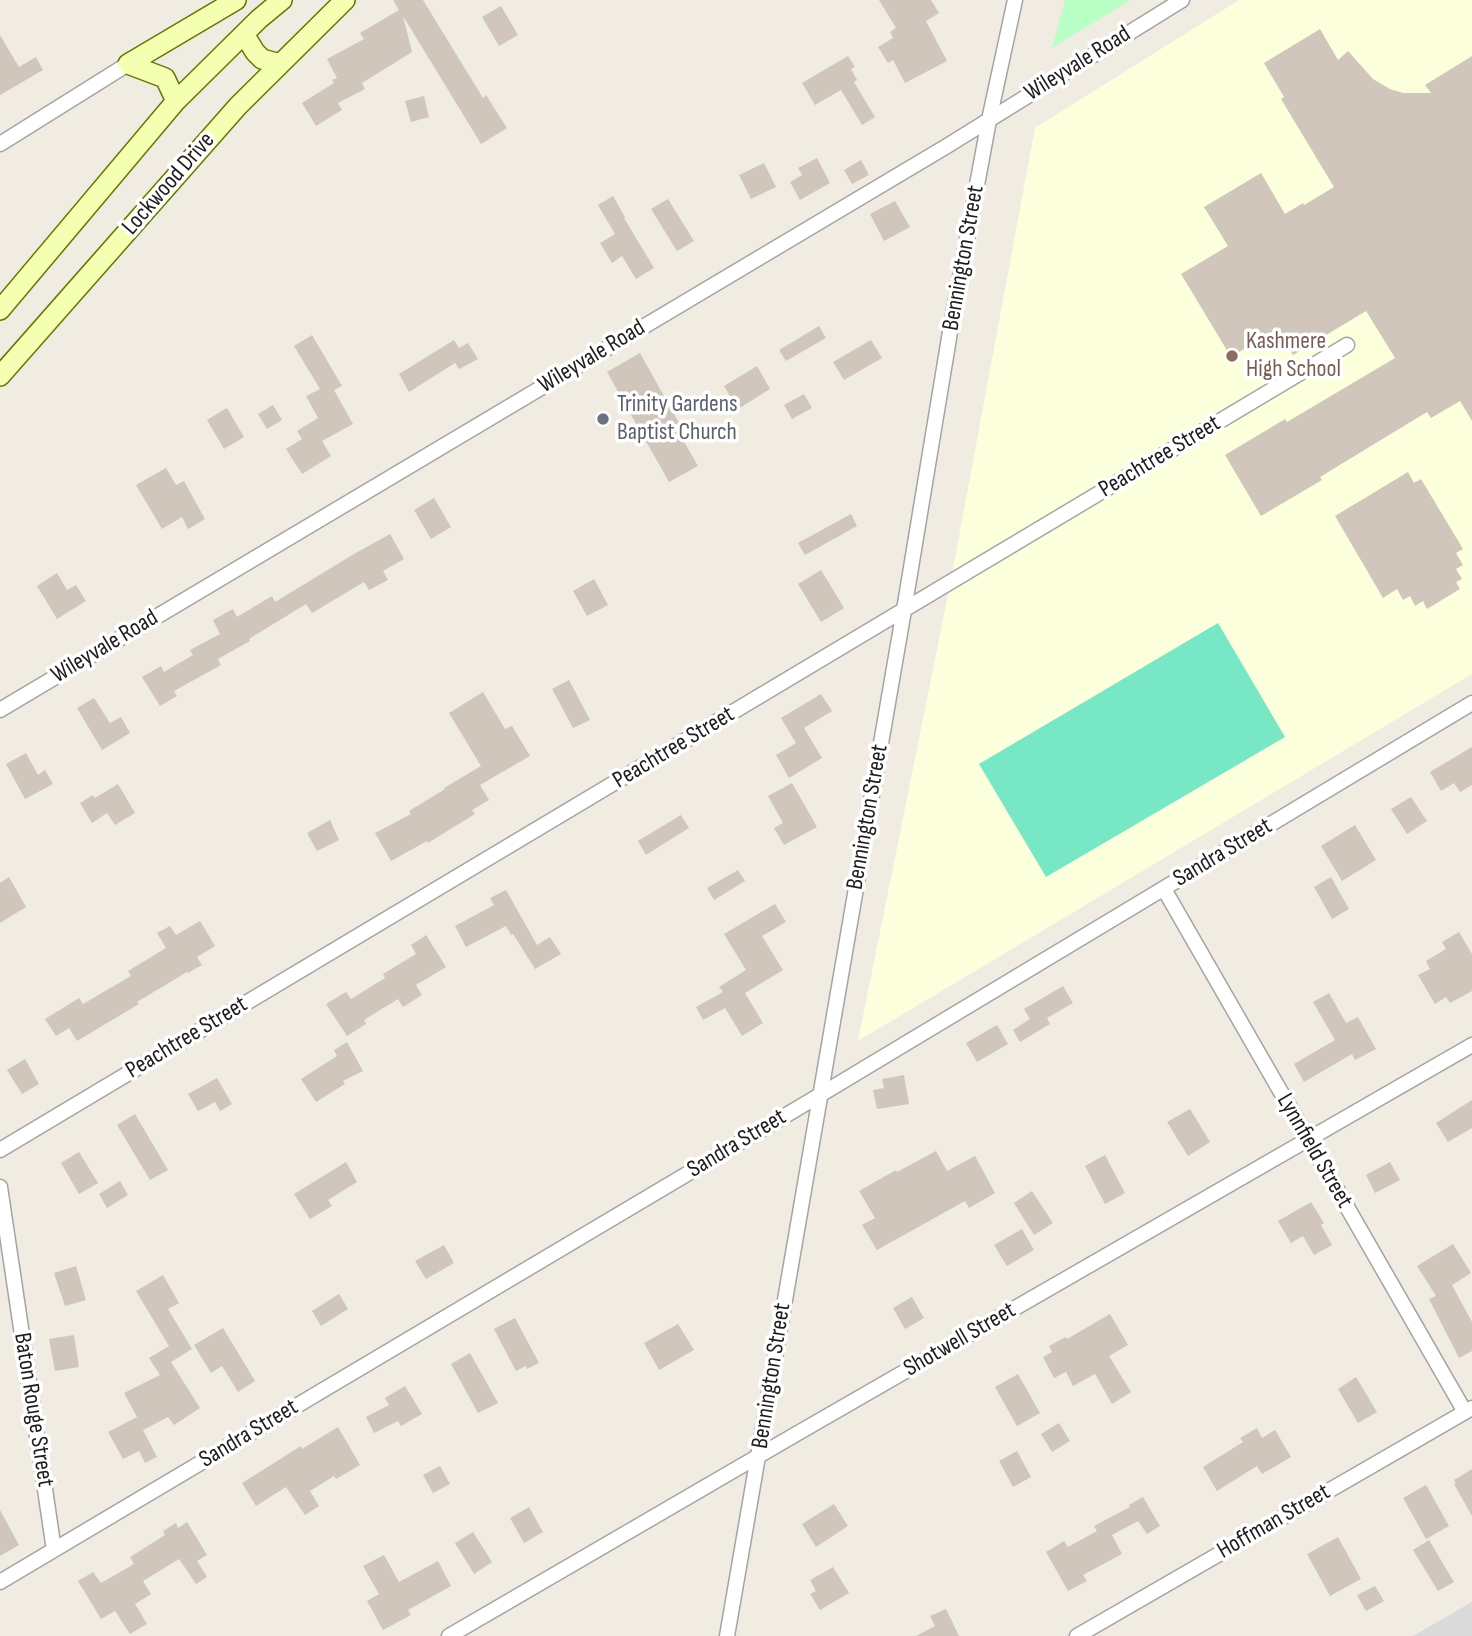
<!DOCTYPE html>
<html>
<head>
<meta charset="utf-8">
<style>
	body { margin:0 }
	canvas { display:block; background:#f0ece2 }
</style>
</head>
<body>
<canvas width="1472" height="1636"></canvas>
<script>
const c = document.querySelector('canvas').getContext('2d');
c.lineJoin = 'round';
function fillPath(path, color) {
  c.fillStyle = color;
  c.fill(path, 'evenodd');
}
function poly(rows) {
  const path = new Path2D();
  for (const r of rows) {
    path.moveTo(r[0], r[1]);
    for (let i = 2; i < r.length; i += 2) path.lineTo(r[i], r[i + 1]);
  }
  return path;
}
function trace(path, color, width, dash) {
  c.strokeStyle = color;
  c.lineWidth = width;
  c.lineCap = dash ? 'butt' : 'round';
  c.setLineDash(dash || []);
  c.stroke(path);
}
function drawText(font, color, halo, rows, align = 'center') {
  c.font = font + ' "Sofia Sans Condensed",sans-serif';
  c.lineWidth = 7;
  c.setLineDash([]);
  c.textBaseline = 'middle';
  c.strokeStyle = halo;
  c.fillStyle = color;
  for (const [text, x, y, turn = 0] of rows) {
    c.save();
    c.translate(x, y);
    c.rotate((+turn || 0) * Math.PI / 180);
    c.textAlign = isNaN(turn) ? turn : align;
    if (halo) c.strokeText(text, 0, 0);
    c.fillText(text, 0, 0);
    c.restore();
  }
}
const residential = poly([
	[1472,1602,1472,1636,1413,1636]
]);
const education = poly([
	[1239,0,1472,0,1472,674,858,1041,950,585,1035,128]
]);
const park = poly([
	[1065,0,1131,0,1052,48]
]);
const pitch = poly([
	[1218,623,1285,737,1046,877,979,764]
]);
const building = poly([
	[393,0,423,0,483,98,486,95,507,128,481,144,403,16,412,52,362,83,365,89,338,103,342,110,316,126,302,103,334,83,332,80,337,78,327,59,364,39,360,33,399,10],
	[879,0,931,0,939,13,926,21,947,61,905,83,893,60,888,63,878,47,893,38,890,32,896,28],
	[501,6,518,35,499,46,482,17],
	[1320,29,1338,60,1348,51,1373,79,1390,89,1403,93,1431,93,1425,85,1472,56,1472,421,1460,401,1431,418,1427,412,1320,477,1322,480,1261,516,1225,455,1285,419,1287,422,1395,358,1366,311,1293,355,1277,329,1231,357,1181,274,1228,246,1204,207,1261,173,1285,214,1303,203,1304,205,1334,187,1281,99,1284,97,1264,63],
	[0,35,19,67,36,57,43,70,0,95],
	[848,56,855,67,851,69,857,80,854,82,875,117,862,125,841,90,815,105,802,83],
	[424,96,429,117,411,122,405,101],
	[817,158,830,183,800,200,790,182,802,175,798,168],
	[861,160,869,175,852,184,844,170],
	[764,163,776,187,751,199,739,175],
	[613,196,625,217,624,218,654,268,636,279,622,256,612,263,600,243,615,234,598,205],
	[668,199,694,241,677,251,651,209],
	[895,201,910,227,884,241,870,214],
	[819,326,826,338,786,361,779,350],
	[312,335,342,386,334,390,353,424,322,441,331,456,302,474,286,449,302,439,297,431,318,418,306,396,320,389,294,346],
	[454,340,459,348,468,343,478,359,459,369,455,363,409,392,399,374],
	[871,340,882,358,844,380,833,362],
	[640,353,679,423,675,426,698,466,669,482,607,372],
	[757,366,770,389,738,409,724,386],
	[804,394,812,408,792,419,784,405],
	[273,405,282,420,267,429,258,414],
	[227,408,244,437,224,449,207,420],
	[166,468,176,485,184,481,205,519,188,529,182,517,162,529,136,485],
	[1408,472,1414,483,1421,479,1463,549,1456,553,1463,565,1456,569,1462,579,1456,582,1460,589,1427,609,1423,601,1415,606,1410,596,1403,600,1397,589,1383,598,1335,516],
	[434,498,451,527,431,539,414,510],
	[851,514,857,526,805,555,798,543],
	[390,534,404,559,383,571,388,580,369,590,364,582,312,613,306,604,249,639,250,641,218,659,221,665,174,691,177,696,160,706,142,677,161,666,164,672,193,655,190,650,220,634,213,620,233,609,237,617,272,596,275,602,354,554],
	[821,570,844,608,821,622,798,584],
	[57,573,67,590,76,585,86,601,57,619,37,586],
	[594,579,608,605,587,616,573,591],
	[569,680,590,720,573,728,552,689],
	[483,692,505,729,512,726,530,756,480,785,489,800,472,810,475,814,428,843,427,841,391,861,375,833,411,814,409,811,445,789,444,788,481,766,449,713],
	[821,694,832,711,804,728,822,758,789,778,776,755,796,743,781,718],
	[94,698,110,723,121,717,130,733,102,750,77,708],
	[1472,747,1472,785,1460,792,1454,783,1441,791,1430,772],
	[26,753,38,775,45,770,53,784,25,799,6,764],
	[792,783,817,827,784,845,774,828,783,823,768,796],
	[118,784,135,813,115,825,107,813,92,823,80,803,93,795,95,798],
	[1411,797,1427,821,1407,834,1391,809],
	[681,815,689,828,646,855,638,841],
	[330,820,339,840,317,851,307,833],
	[1355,825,1376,860,1342,881,1321,846],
	[738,870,745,881,714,900,707,888],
	[9,877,26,907,0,923,0,883],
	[1331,877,1349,909,1332,919,1314,887],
	[506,890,537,945,550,937,561,954,535,969,513,934,511,935,506,926,466,947,455,926,494,905,490,898],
	[775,904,786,922,762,936,783,970,745,993,763,1023,742,1036,725,1008,703,1020,696,1007,723,992,719,987,746,970,724,934],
	[200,921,215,946,197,957,202,965,188,973,187,972,137,1002,139,1004,77,1041,69,1028,56,1036,45,1019,79,998,83,1004,131,976,128,971,166,948,157,933,170,926,176,935],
	[1459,932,1472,954,1472,991,1450,1003,1446,997,1435,1004,1418,975,1430,969,1426,961,1446,949,1442,942],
	[426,935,446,967,416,985,422,995,403,1007,398,999,364,1020,366,1024,347,1036,326,1004,346,992,351,999,385,978,383,974,416,954,411,945],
	[1063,986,1073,1003,1047,1018,1050,1024,1020,1042,1013,1030,1030,1019,1024,1009],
	[1329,993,1346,1023,1358,1017,1376,1049,1355,1060,1352,1054,1304,1082,1294,1064,1335,1040,1313,1002],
	[997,1025,1008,1044,977,1062,966,1043],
	[347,1042,363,1071,343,1081,345,1084,316,1102,301,1079,337,1056,334,1050],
	[25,1059,39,1084,22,1094,7,1070],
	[904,1075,909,1104,877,1109,873,1090,884,1088,882,1079],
	[217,1078,232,1104,220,1111,215,1102,198,1111,188,1094],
	[1472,1100,1472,1128,1448,1142,1436,1123],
	[1190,1109,1210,1142,1188,1156,1167,1122],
	[135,1114,168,1170,150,1180,117,1125],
	[936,1151,947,1171,975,1156,995,1193,969,1208,965,1201,877,1250,862,1225,875,1218,859,1191,896,1170,897,1172],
	[79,1152,98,1183,79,1194,61,1163],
	[1105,1155,1125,1193,1105,1204,1085,1166],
	[346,1162,357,1182,328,1200,332,1206,310,1219,294,1194],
	[1390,1162,1400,1180,1375,1193,1366,1175],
	[120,1181,128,1195,107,1208,99,1194],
	[1032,1191,1053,1223,1034,1235,1014,1203],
	[1311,1202,1324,1223,1321,1225,1332,1245,1314,1255,1303,1236,1291,1243,1278,1221],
	[1022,1229,1034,1250,1007,1266,994,1245],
	[1453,1244,1471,1273,1452,1285,1472,1322,1472,1351,1459,1358,1429,1299,1436,1296,1417,1266],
	[444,1245,454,1263,426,1279,415,1261],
	[76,1266,86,1300,65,1306,54,1273],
	[163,1275,179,1303,168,1309,192,1349,171,1362,200,1408,174,1425,168,1417,143,1430,157,1457,145,1463,139,1451,123,1459,108,1432,137,1417,124,1393,160,1375,149,1358,169,1346,136,1291],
	[339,1294,348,1309,321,1326,312,1311],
	[912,1297,924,1318,905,1329,893,1308],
	[1110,1314,1128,1345,1109,1356,1131,1392,1112,1404,1095,1374,1073,1386,1066,1372,1054,1378,1043,1357,1052,1352,1049,1346,1066,1337,1067,1339],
	[515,1318,539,1363,527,1369,526,1366,516,1371,494,1329],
	[678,1324,694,1350,659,1370,644,1343],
	[223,1328,255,1381,238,1392,222,1366,211,1373,194,1345],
	[74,1335,79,1367,55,1371,49,1339],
	[470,1353,498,1403,478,1413,451,1364],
	[1018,1374,1040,1413,1017,1426,995,1387],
	[1356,1377,1377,1412,1358,1423,1338,1389],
	[405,1386,422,1414,401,1426,398,1421,374,1433,366,1417,389,1405,385,1398],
	[1059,1423,1070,1441,1052,1452,1041,1434],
	[338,1427,360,1465,336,1479,334,1476,310,1491,319,1506,305,1515,286,1487,256,1506,242,1483,301,1446,302,1449],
	[1257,1428,1262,1438,1275,1430,1291,1457,1262,1474,1257,1466,1217,1491,1203,1467,1243,1442,1240,1438],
	[1017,1451,1031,1477,1013,1487,999,1461],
	[440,1466,450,1484,433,1493,423,1475],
	[1472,1469,1472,1516,1454,1484,1456,1483,1454,1480],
	[1426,1485,1449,1526,1426,1539,1403,1498],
	[1143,1497,1160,1526,1147,1534,1138,1521,1112,1535,1122,1554,1083,1575,1087,1581,1068,1591,1046,1552,1064,1541,1068,1547,1097,1531,1094,1526,1130,1507,1129,1505],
	[834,1504,848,1526,816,1547,802,1524],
	[529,1507,543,1532,524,1543,510,1518],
	[0,1510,19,1545,0,1556],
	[187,1522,207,1555,197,1561,207,1577,196,1584,179,1559,143,1581,151,1594,135,1604,147,1624,130,1634,115,1611,101,1619,78,1581,93,1572,101,1583,134,1564,130,1557,165,1535,163,1531,176,1523,178,1528],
	[473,1532,492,1562,474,1574,455,1543],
	[1338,1537,1361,1579,1330,1596,1307,1554],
	[1429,1540,1454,1582,1438,1591,1413,1550],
	[384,1555,399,1582,438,1561,451,1586,408,1610,411,1615,383,1630,367,1601,379,1594,363,1566],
	[833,1567,849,1593,820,1610,810,1594,816,1591,810,1580],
	[1375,1586,1384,1601,1366,1611,1357,1595],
	[946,1609,959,1636,916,1636,935,1626,930,1616]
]);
const street = poly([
	[0,144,128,64],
	[0,710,947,146,1182,0],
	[1164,889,1465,1412],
	[0,1150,1347,345],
	[0,1187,54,1550],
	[0,1582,820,1095,1472,703],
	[449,1636,798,1433,1472,1045],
	[727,1636,904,610,951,326,989,120,1015,0],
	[1077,1636,1472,1408]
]);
const secondary = poly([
	[244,34,255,52,262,59,280,64],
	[128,64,236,0],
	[128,64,165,78,176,101],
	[0,310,176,101,259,19,282,0],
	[0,376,238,106,345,0]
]);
const markers = [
	[1232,356,7,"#8d6e63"],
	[603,419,7,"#6b7280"]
];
const streetNames = [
	["Wileyvale Road",1078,64,-32],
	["Lockwood Drive",169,184,-49],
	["Bennington Street",964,258,-80],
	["Wileyvale Road",592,357,-31],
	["Peachtree Street",1160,457,-31],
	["Wileyvale Road",105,647,-31],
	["Peachtree Street",674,748,-31],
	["Bennington Street",868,817,-80],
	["Sandra Street",1223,853,-31],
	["Peachtree Street",187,1038,-31],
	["Sandra Street",737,1144,-31],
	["Lynnfield Street",1314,1151,60],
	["Shotwell Street",960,1340,-30],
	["Bennington Street",772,1376,-81],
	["Baton Rouge Street",33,1410,81],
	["Sandra Street",249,1434,-31],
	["Hoffman Street",1274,1522,-30]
];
const educationNames = [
	["Kashmere",1246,342],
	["High School",1246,370]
];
const worshipNames = [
	["Trinity Gardens",617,405],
	["Baptist Church",617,433]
];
fillPath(residential, '#dbdada');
fillPath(education, '#fcffdc');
fillPath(park, '#baffc5');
fillPath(pitch, '#78e7c5');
fillPath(building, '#d0c6bb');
trace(street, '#a4a4a4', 17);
trace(secondary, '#627900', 22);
trace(street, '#fff', 14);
trace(secondary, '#f5ffb1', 19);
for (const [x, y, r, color] of markers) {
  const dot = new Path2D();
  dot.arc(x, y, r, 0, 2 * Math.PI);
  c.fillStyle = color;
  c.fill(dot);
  trace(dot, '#fff', 2.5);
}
drawText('24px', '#1d1d1d', '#fff', streetNames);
drawText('24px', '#785e54', '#fff', educationNames, 'left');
drawText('24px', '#5b616d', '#fff', worshipNames, 'left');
</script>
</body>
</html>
